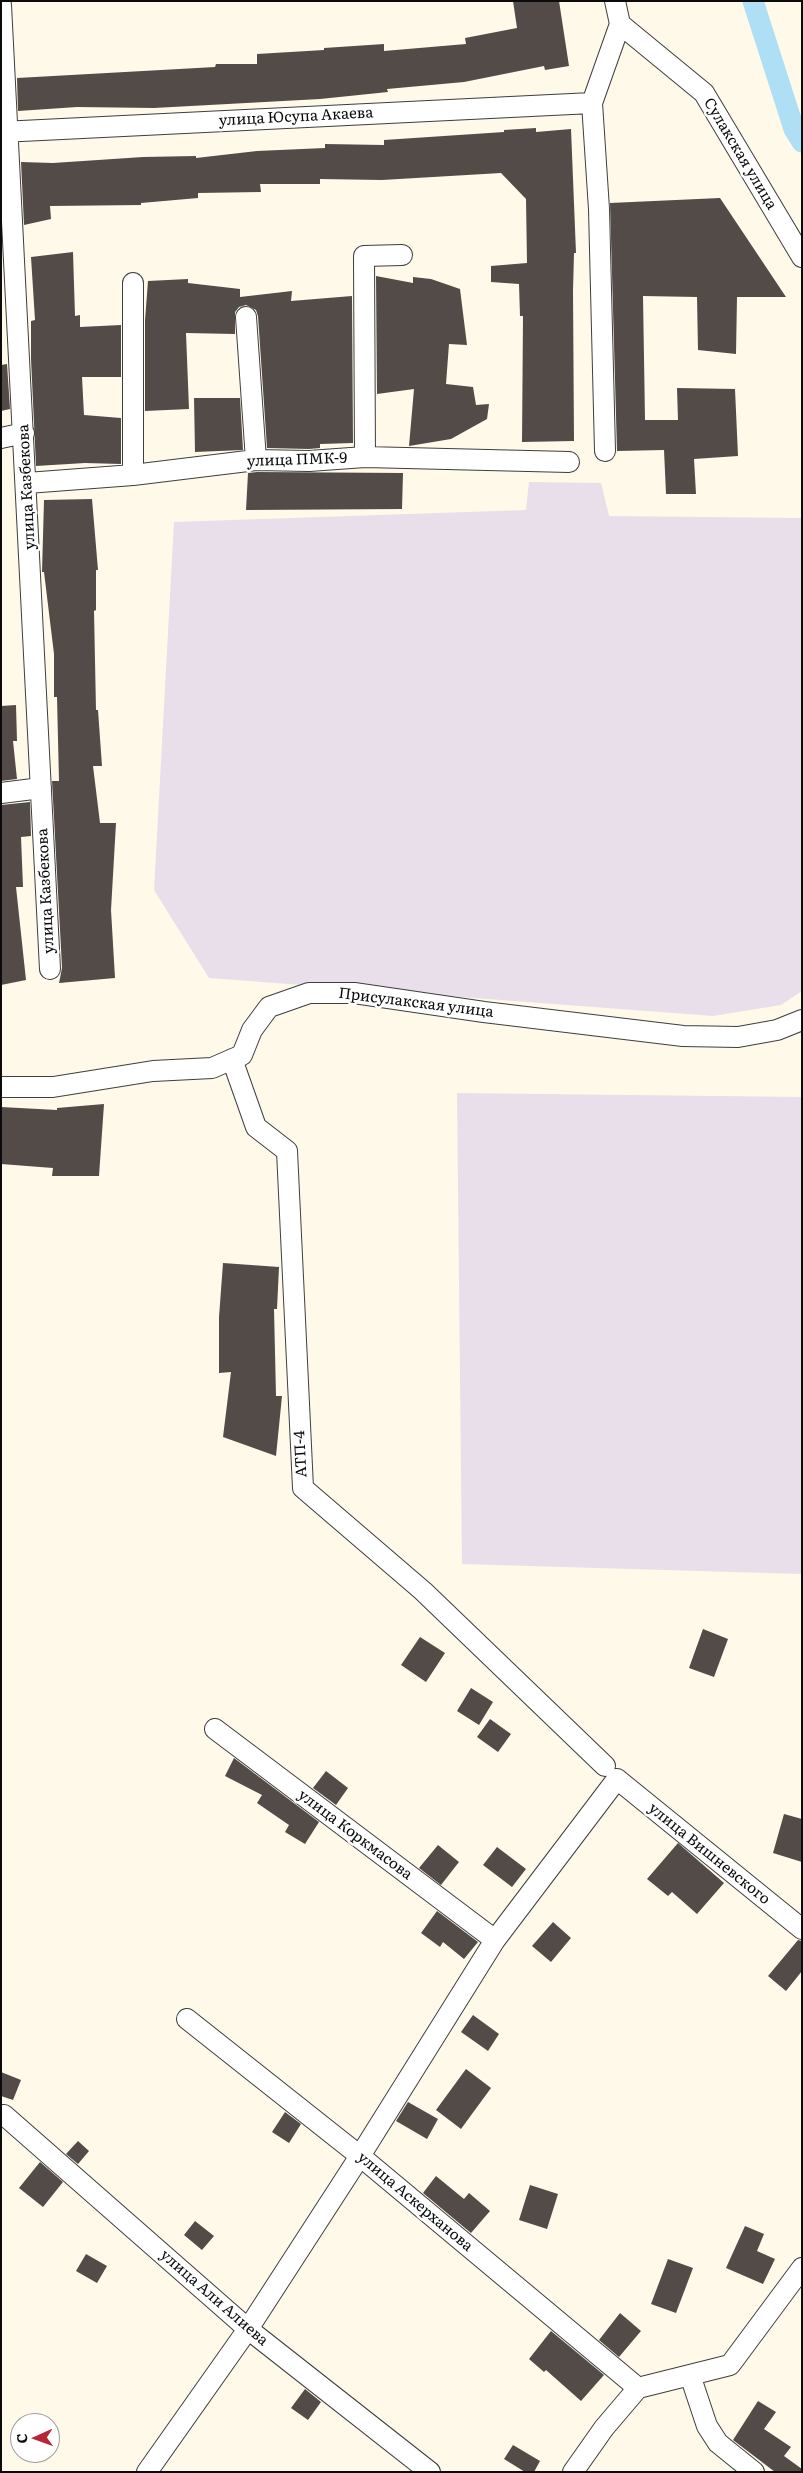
<!DOCTYPE html>
<html>
<head>
<meta charset="utf-8">
<style>
	body { margin:0 }
	#map { position:relative; width:803px; height:2473px; overflow:hidden; background:#fff9e9; font-family:Literata,serif }
	canvas { display:block }
	.frame { position:absolute; inset:0; border:2px solid #0b0b0b; pointer-events:none }
	.north { position:absolute; left:10px; top:2413px; width:50px; height:50px; box-sizing:border-box; background:#fff; border:1px solid #9d9d9d; border-radius:50%; rotate:268deg; font-size:14px; font-weight:700; line-height:20px; text-align:center; color:#0b0b0b }
	.north::after { content:''; display:block; margin:auto; width:18px; height:22px; background:#b82636; clip-path:polygon(50% 0,100% 100%,50% 72%,0 100%) }
</style>
</head>
<body>
<div id="map">
<canvas width="803" height="2473"></canvas>
<div class="frame"></div>
<div class="north">С</div>
</div>
<script>
const c = document.querySelector('canvas').getContext('2d');
c.lineJoin = 'round';
function fillPath(path, color) {
  c.fillStyle = color;
  c.fill(path, 'evenodd');
}
function poly(rows) {
  const path = new Path2D();
  for (const r of rows) {
    path.moveTo(r[0], r[1]);
    for (let i = 2; i < r.length; i += 2) path.lineTo(r[i], r[i + 1]);
  }
  return path;
}
function trace(path, color, width, dash) {
  c.strokeStyle = color;
  c.lineWidth = width;
  c.lineCap = dash ? 'butt' : 'round';
  c.setLineDash(dash || []);
  c.stroke(path);
}
function drawText(font, color, halo, rows, align = 'center') {
  c.font = font + ' Literata,serif';
  c.lineWidth = 5;
  c.setLineDash([]);
  c.textBaseline = 'middle';
  c.strokeStyle = halo;
  c.fillStyle = color;
  for (const [text, x, y, turn = 0] of rows) {
    c.save();
    c.translate(x, y);
    c.rotate((+turn || 0) * Math.PI / 180);
    c.textAlign = isNaN(turn) ? turn : align;
    if (halo) c.strokeText(text, 0, 0);
    c.fillText(text, 0, 0);
    c.restore();
  }
}
const industrial = poly([
	[529,482,601,483,609,516,802,518,802,991,781,1005,713,1016,209,978,154,890,174,522,526,510],
	[457,1093,802,1097,802,1574,462,1564]
]);
const canal = poly([
	[753,1,794,129,802,142]
]);
const building = poly([
	[513,1,559,1,569,66,545,70,544,66,464,82,387,89,388,92,320,99,154,108,77,107,18,111,17,78,215,67,216,64,257,64,257,54,324,50,324,48,384,44,384,51,466,44,465,38,517,28],
	[536,128,536,132,571,129,576,253,574,253,573,291,574,441,522,442,523,316,520,316,519,284,491,282,491,266,527,263,526,199,501,173,382,180,320,179,320,184,260,184,261,192,198,193,198,198,141,203,141,205,50,206,51,219,24,225,21,162,53,163,143,157,196,156,196,158,257,151,325,148,325,144,384,145,384,140,504,132,504,130],
	[720,198,786,297,737,297,736,354,698,350,697,297,643,296,645,420,678,420,677,388,735,389,738,456,694,459,696,494,666,494,664,450,617,451,610,203],
	[73,252,75,316,80,315,80,327,121,325,121,377,82,377,84,415,121,418,121,464,85,463,36,466,31,359,31,321,35,320,31,257],
	[376,276,413,283,413,277,431,279,460,289,467,345,449,344,446,384,473,387,476,405,489,404,487,419,451,439,409,446,414,389,377,394],
	[188,279,188,283,240,289,240,297,292,291,291,301,352,296,353,443,320,444,320,448,309,449,267,448,258,316,256,310,246,305,239,307,235,312,235,334,186,333,189,409,145,411,145,320,148,281],
	[7,364,10,409,1,411,1,365],
	[194,398,240,398,243,450,195,452],
	[257,472,403,473,402,509,246,510,248,473],
	[92,499,98,570,96,570,96,610,94,611,96,710,98,710,102,766,93,766,100,823,116,823,111,910,115,978,59,983,62,968,61,948,52,781,59,781,57,697,54,697,54,654,44,572,42,572,44,500],
	[16,705,17,741,13,741,17,779,1,781,1,706],
	[30,802,31,836,21,837,23,887,16,887,26,980,1,985,1,805],
	[104,1104,99,1176,52,1176,53,1168,1,1164,1,1107,57,1110,57,1108],
	[223,1263,279,1267,277,1309,274,1309,276,1396,282,1396,276,1456,223,1437,231,1372,219,1373,219,1317],
	[703,1629,728,1639,714,1677,689,1668],
	[420,1637,445,1653,426,1682,401,1665],
	[471,1688,493,1702,479,1725,457,1711],
	[490,1719,511,1734,498,1752,477,1737],
	[234,1758,319,1822,305,1844,285,1832,289,1825,257,1803,262,1795,225,1776],
	[326,1771,348,1788,336,1805,313,1788],
	[784,1814,802,1819,802,1862,773,1853],
	[678,1843,724,1883,697,1914,672,1892,668,1896,647,1879],
	[438,1845,459,1862,441,1885,419,1868],
	[497,1847,526,1869,512,1887,483,1865],
	[437,1911,478,1942,464,1959,443,1942,440,1947,421,1933],
	[553,1922,571,1938,551,1962,532,1946],
	[798,1940,802,1941,802,1971,786,1991,768,1976],
	[473,2015,499,2034,488,2051,461,2032],
	[466,2069,491,2088,461,2129,436,2110],
	[1,2072,21,2080,13,2100,1,2096],
	[408,2102,438,2119,427,2139,396,2121],
	[285,2112,301,2124,289,2143,272,2132],
	[78,2141,89,2151,78,2164,66,2154],
	[40,2162,63,2182,43,2207,19,2188],
	[436,2176,464,2199,469,2193,490,2211,471,2233,423,2193],
	[530,2185,558,2194,547,2229,519,2220],
	[195,2221,214,2236,202,2250,184,2235],
	[745,2226,764,2234,757,2251,775,2259,763,2284,726,2268],
	[86,2254,107,2266,97,2283,76,2271],
	[668,2259,693,2268,676,2313,651,2304],
	[620,2313,641,2331,619,2357,599,2340],
	[551,2331,604,2375,581,2401,546,2370,544,2372,529,2359],
	[305,2389,321,2402,308,2420,291,2408],
	[758,2401,776,2412,764,2429,791,2447,784,2456,802,2469,802,2472,775,2472,733,2440],
	[513,2445,540,2461,534,2472,525,2472,504,2459]
]);
const minor = poly([
	[1,5,50,969],
	[620,24,704,93,802,257],
	[1,132,592,103],
	[246,317,256,460],
	[1,438,24,433],
	[605,451,599,209,592,103,620,24,615,1],
	[365,457,364,256,402,255],
	[133,475,133,283],
	[27,483,133,475,256,460,309,461,365,457,569,462],
	[1,793,41,788],
	[232,1059,256,1127,287,1151,303,1488,423,1591,605,1766],
	[1,1087,53,1087,153,1071,212,1068,242,1055,252,1030,269,1007,309,993,354,993,484,1012,683,1036,738,1037,777,1030,802,1020],
	[215,1729,495,1940],
	[187,2019,360,2156,638,2388],
	[4,2115,248,2329,430,2472],
	[690,2375,707,2426,718,2443,754,2472],
	[147,2472,248,2329,360,2156,495,1940,617,1779,802,1929],
	[573,2472,604,2428,638,2388,730,2365,802,2268]
]);
const streetNames = [
	["улица Юсупа Акаева",296,117,-3],
	["Сулакская улица",740,154,59],
	["улица ПМК-9",297,460,-2],
	["улица Казбекова",27,487,-93],
	["улица Казбекова",46,891,-93],
	["Присулакская улица",416,1003,7],
	["АТП-4",301,1454,-93],
	["улица Коркмасова",355,1835,37],
	["улица Вишневского",709,1854,39],
	["улица Аскерханова",415,2202,40],
	["улица Али Алиева",214,2298,41]
];
fillPath(industrial, '#e8dfea');
trace(canal, '#afdff5', 21);
fillPath(building, '#534b48');
trace(minor, '#3e3e3e', 22);
trace(minor, '#fff', 20);
drawText('15px', '#0b0b0b', '#fff', streetNames);
</script>
</body>
</html>
